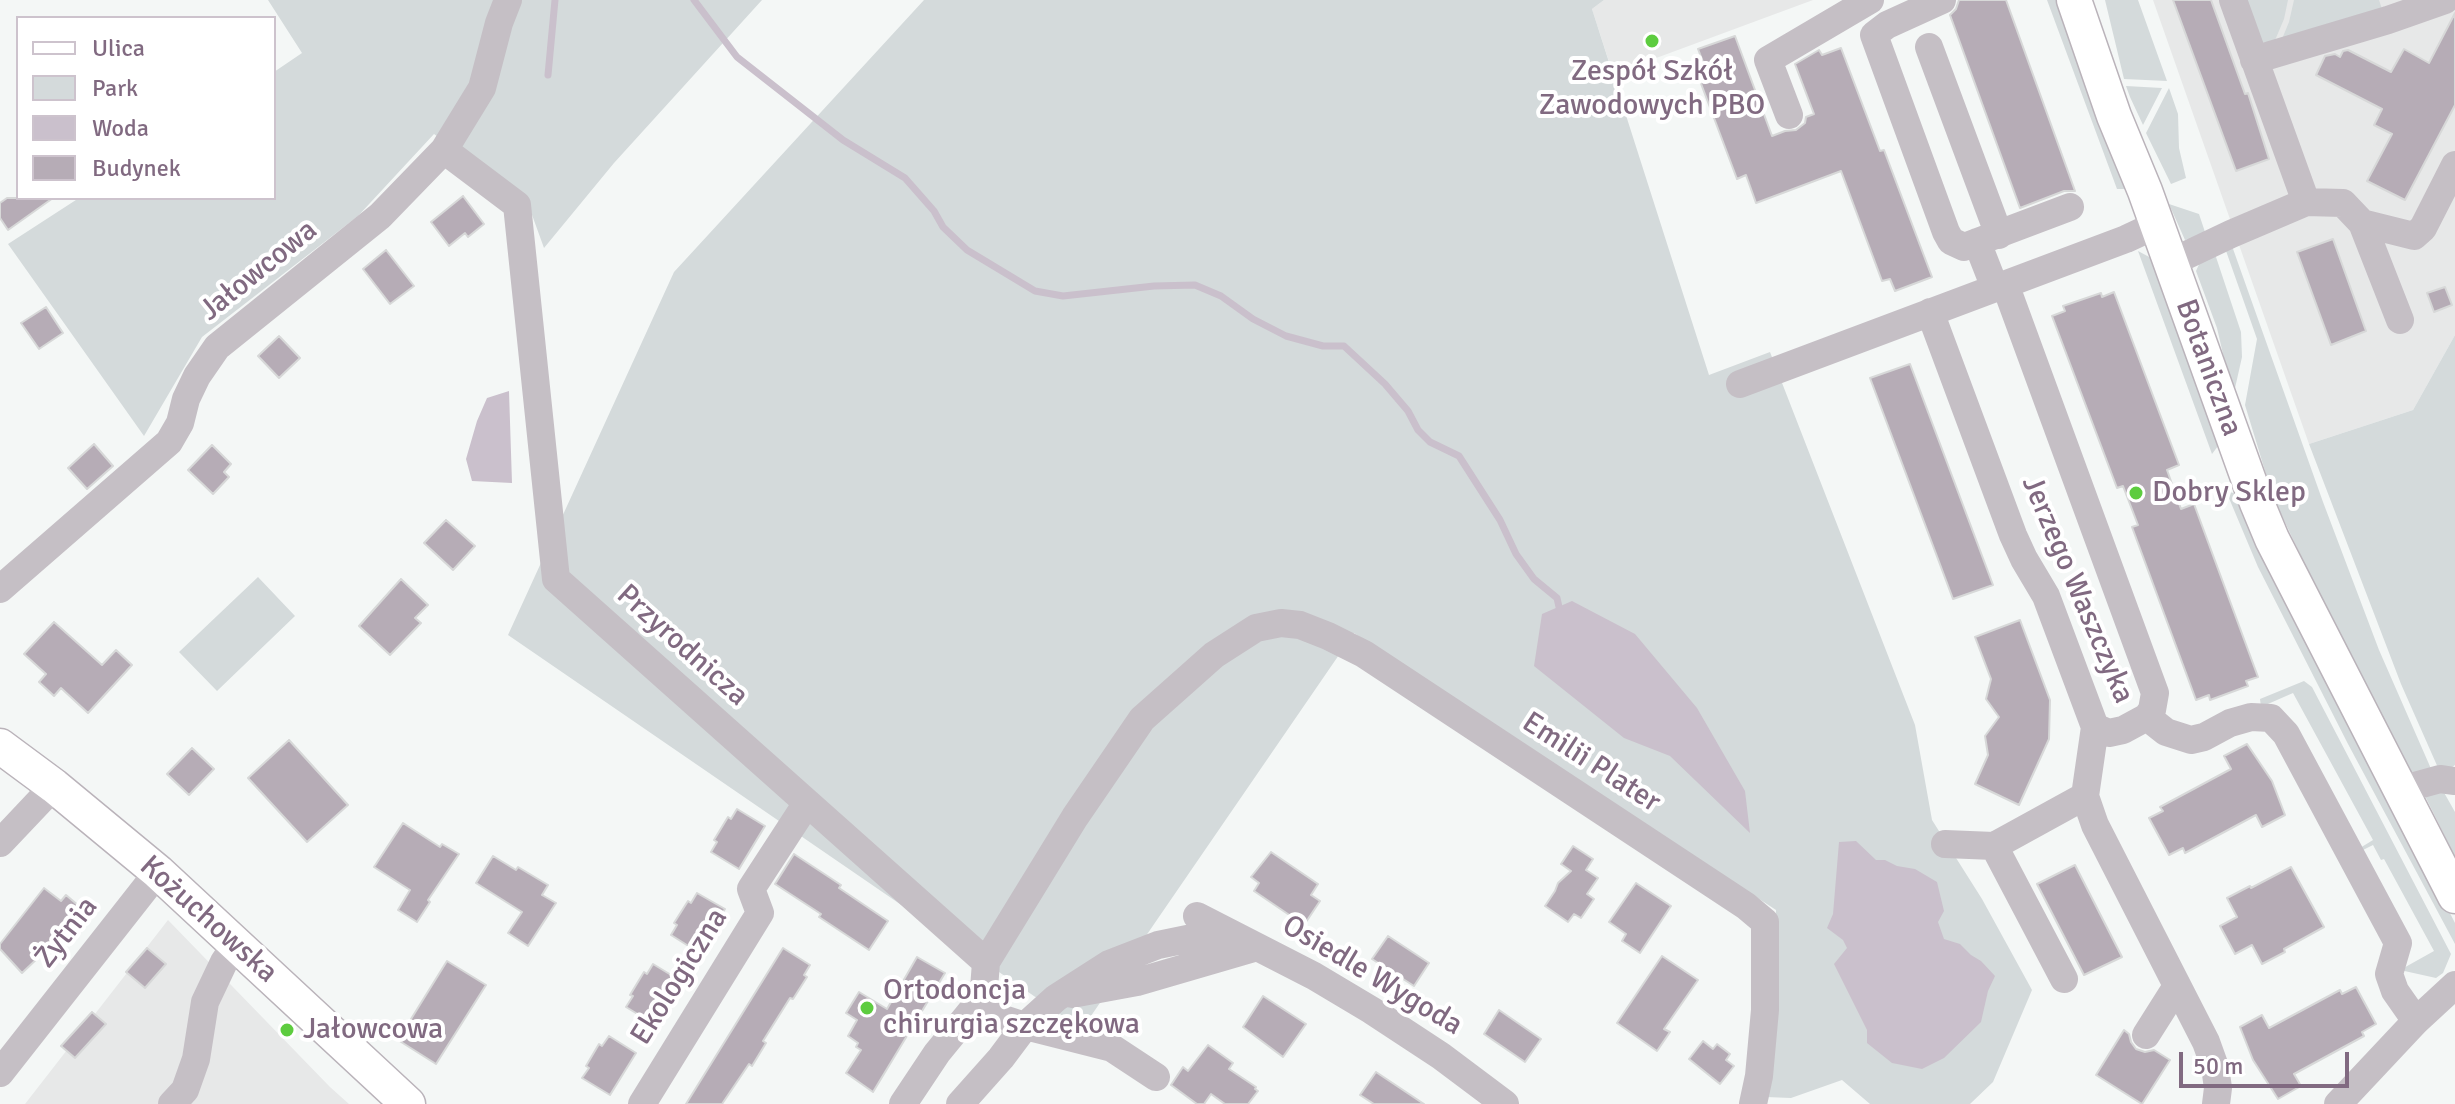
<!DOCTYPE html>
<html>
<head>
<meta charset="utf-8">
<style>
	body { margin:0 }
	#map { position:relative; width:2455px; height:1104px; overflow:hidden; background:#f4f7f6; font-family:Signika,sans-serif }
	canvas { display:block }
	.legend { position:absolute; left:16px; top:16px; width:260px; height:184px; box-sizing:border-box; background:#fff; border:2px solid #cdc3cd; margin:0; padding:10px 14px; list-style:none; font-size:24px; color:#816a81 }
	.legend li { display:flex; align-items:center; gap:16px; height:40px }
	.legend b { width:40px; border:2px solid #cdc3cd }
	.scale { position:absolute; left:2179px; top:1052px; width:170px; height:36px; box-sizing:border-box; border:4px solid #816a81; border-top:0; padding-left:10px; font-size:24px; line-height:28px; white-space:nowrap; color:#816a81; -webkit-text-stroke:6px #fff; paint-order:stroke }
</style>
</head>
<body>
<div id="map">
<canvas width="2455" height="1104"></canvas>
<ul class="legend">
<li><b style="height:10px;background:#fff"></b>Ulica</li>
<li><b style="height:22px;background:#d4dadb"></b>Park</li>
<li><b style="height:22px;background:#cac0cc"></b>Woda</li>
<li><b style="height:22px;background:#b6acb6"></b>Budynek</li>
</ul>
<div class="scale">50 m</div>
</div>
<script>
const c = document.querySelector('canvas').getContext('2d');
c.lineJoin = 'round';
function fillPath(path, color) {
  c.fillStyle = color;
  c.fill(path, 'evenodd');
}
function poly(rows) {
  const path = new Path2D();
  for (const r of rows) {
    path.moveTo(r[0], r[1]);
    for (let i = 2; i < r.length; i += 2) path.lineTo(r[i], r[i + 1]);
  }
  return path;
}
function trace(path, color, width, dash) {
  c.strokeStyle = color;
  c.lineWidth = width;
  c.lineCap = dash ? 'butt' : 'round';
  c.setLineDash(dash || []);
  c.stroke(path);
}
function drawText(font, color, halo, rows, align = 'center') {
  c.font = font + ' Signika,sans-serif';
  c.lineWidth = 8;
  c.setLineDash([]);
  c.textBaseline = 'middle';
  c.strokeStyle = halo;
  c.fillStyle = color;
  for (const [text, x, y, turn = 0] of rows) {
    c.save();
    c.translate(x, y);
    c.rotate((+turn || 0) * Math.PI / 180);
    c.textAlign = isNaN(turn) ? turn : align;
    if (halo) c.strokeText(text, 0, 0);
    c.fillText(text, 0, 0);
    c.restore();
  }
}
const built = poly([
	[1604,0,1813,0,1613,74,1592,9],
	[2153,0,2455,0,2455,335,2413,410,2309,444],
	[168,920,330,1087,349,1104,25,1104]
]);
const green = poly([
	[268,0,762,0,614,163,544,248,527,201,434,134,358,216,202,337,144,436,8,244,79,198,274,198,274,72,302,53],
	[924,0,1604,0,1592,9,1709,375,1770,352,1915,725,1932,820,1982,899,2032,990,1993,1082,1970,1104,1870,1104,1842,1080,1791,1098,1766,1097,1776,1016,1776,910,1354,633,1082,1029,508,635,674,272],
	[2047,0,2061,0,2126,189,2117,189],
	[2105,0,2138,0,2167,81,2124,79],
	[2244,0,2288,0,2284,19,2273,45,2258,41],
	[2294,0,2379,0,2382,9,2282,39,2289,22],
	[2126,86,2162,88,2143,125,2130,97],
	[2169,88,2178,114,2179,148,2186,178,2171,184,2146,133],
	[2169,204,2199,214,2206,235,2185,240],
	[2232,246,2323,502,2379,650,2432,771,2413,775,2307,569,2273,497,2245,405,2257,339,2225,248],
	[2138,251,2153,259,2221,442,2212,454],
	[2215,254,2241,332,2242,357,2233,397,2217,328,2196,271,2201,260],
	[2455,335,2455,765,2447,771,2439,770,2401,684,2309,444,2413,410],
	[2226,491,2237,494,2455,923,2455,944,2348,744,2258,567],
	[258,577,295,616,217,691,179,652],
	[2304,681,2312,687,2451,954,2443,973,2436,978,2400,970,2434,951,2384,859,2381,860,2373,845,2361,851,2360,848,2373,840,2293,693,2261,707,2260,699],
	[2442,789,2455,812,2455,857,2426,798,2426,794]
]);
const water = poly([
	[509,391,512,483,472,481,466,459,477,421,487,398],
	[1572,601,1635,634,1697,708,1745,791,1750,833,1670,756,1624,738,1534,666,1542,614],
	[1856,841,1876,860,1885,860,1897,866,1915,869,1937,882,1944,911,1938,922,1944,939,1960,944,1971,955,1981,961,1995,976,1988,991,1981,1022,1944,1058,1922,1069,1892,1063,1867,1043,1867,1030,1834,964,1847,948,1843,940,1827,928,1833,914,1839,842]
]);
const stream = poly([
	[694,0,737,57,843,140,905,178,934,211,943,227,967,250,1035,291,1063,296,1154,286,1195,285,1221,296,1253,319,1286,336,1323,346,1344,346,1385,384,1408,411,1418,430,1430,442,1459,456,1500,520,1516,554,1534,579,1557,598,1559,607],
	[548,75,555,0]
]);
const building = poly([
	[1959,0,2006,0,2075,191,2064,191,2020,208,1950,15,1956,9,1959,0],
	[2173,0,2211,0,2245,94,2248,93,2269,159,2236,171,2173,0],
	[2455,13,2455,105,2405,200,2367,181,2392,134,2374,125,2382,109,2316,75,2325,56,2335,54,2340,57,2343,51,2348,50,2391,72,2404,49,2429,63,2455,13],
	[1735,36,1772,136,1785,131,1796,130,1805,123,1806,117,1814,114,1795,64,1819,50,1822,55,1841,48,1880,151,1884,150,1932,277,1895,291,1890,279,1882,281,1841,171,1756,203,1746,175,1737,179,1694,65,1703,62,1698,49,1735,36],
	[463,196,484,224,468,237,465,233,449,246,431,222,463,196],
	[7,198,53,198,8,230,0,218,0,203,7,198],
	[2333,239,2366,331,2331,345,2297,252,2333,239],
	[386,250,414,286,390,304,363,269,386,250],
	[2445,287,2452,305,2434,312,2427,293,2445,287],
	[2114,292,2179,465,2167,470,2181,509,2194,504,2258,677,2246,681,2248,686,2210,700,2209,695,2196,700,2132,527,2138,525,2123,486,2117,488,2052,316,2065,311,2063,306,2101,293,2102,297,2114,292],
	[46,307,63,333,39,349,21,323,46,307],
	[279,336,300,358,279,378,258,356,279,336],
	[1910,364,1993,585,1953,599,1870,378,1910,364],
	[94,444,113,466,87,489,68,468,94,444],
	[212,445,231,464,224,472,229,477,213,494,188,470,212,445],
	[446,520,475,546,453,570,424,543,446,520],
	[401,579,428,605,415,618,421,623,390,655,359,626,401,579],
	[2020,620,2050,700,2049,739,2019,805,1975,784,1988,755,1985,736,1999,717,1986,699,1991,679,1975,637,2020,620],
	[54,622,102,665,116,650,132,665,88,713,61,688,54,696,39,682,46,674,24,654,54,622],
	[289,740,348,805,307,842,248,778,289,740],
	[2247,744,2272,781,2285,815,2262,827,2256,815,2185,853,2183,848,2169,855,2149,818,2163,811,2160,807,2231,769,2224,756,2247,744],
	[192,748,214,769,189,795,167,774,192,748],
	[737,809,765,826,739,869,711,852,717,842,714,840,728,817,731,819,737,809],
	[403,823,440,847,442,844,459,854,428,900,430,902,417,922,398,910,410,890,374,867,403,823],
	[1573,846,1593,859,1586,870,1598,878,1587,894,1594,899,1581,918,1574,914,1568,922,1545,906,1555,891,1558,883,1571,871,1561,864,1573,846],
	[1271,852,1318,884,1311,895,1320,901,1304,925,1254,891,1259,883,1251,877,1271,852],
	[794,854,841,885,839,888,888,921,869,950,819,917,821,914,775,884,794,854],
	[493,856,516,870,518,867,548,885,542,895,556,903,528,946,508,933,522,912,476,883,493,856],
	[2075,865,2122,957,2084,975,2037,884,2075,865],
	[2291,867,2324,927,2284,949,2285,952,2262,964,2252,945,2235,954,2220,926,2237,917,2227,898,2250,886,2251,888,2291,867],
	[1636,883,1671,906,1640,953,1622,941,1626,934,1609,922,1636,883],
	[44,888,61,901,66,895,79,906,41,955,22,973,0,949,0,944,44,888],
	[697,893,725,909,698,952,671,935,677,925,674,923,688,901,691,903,697,893],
	[1388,936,1429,963,1414,986,1372,959,1388,936],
	[147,948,166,964,145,988,126,972,147,948],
	[783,948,810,965,804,975,807,977,793,999,790,998,763,1041,766,1043,752,1066,749,1064,722,1104,686,1104,783,948],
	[1662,956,1698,980,1664,1029,1670,1032,1657,1051,1617,1023,1662,956],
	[917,957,945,973,873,1092,846,1073,861,1050,856,1047,858,1043,848,1036,857,1020,846,1013,859,992,887,1009,917,957],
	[447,961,486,985,436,1064,398,1040,447,961],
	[653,964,681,981,654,1024,626,1007,633,996,630,995,644,972,647,974,653,964],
	[2356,987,2376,1024,2362,1032,2364,1036,2294,1074,2301,1086,2278,1099,2253,1060,2240,1027,2262,1015,2269,1028,2340,990,2342,994,2356,987],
	[1263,996,1306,1024,1283,1057,1243,1027,1263,996],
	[1499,1010,1541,1039,1525,1062,1484,1034,1499,1010],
	[92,1012,106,1024,75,1058,61,1046,92,1012],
	[2124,1030,2129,1034,2131,1042,2136,1049,2145,1052,2154,1050,2170,1060,2142,1104,2096,1075,2124,1030],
	[609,1036,636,1053,610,1095,582,1078,589,1068,586,1066,599,1044,602,1046,609,1036],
	[1703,1041,1713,1049,1717,1044,1730,1054,1726,1060,1734,1066,1720,1084,1689,1059,1703,1041],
	[1208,1045,1233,1063,1229,1069,1256,1087,1255,1089,1258,1091,1248,1104,1225,1104,1211,1094,1204,1104,1197,1104,1171,1085,1183,1067,1188,1071,1208,1045],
	[1376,1072,1424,1104,1374,1104,1360,1095,1376,1072]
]);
const minor = poly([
	[1942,0,1887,25,1874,35,1946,232,1951,241,1964,247,2070,207],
	[2233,0,2306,202],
	[1929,47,1999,235],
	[2254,60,2388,20,2445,0],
	[1789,115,1768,60,1870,0],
	[444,150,517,205,556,579,986,962],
	[2362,223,2414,236,2423,228,2455,165],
	[1977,242,1995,288],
	[2170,263,2231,234,2306,202,2343,203,2362,223,2400,320],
	[1930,312,2013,535,2024,559,2046,596,2095,727,2109,733,2123,730,2147,717,2152,710,2155,693,2005,284],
	[1740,384,2126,239,2156,225],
	[0,589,169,442,180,423,186,399,197,376,217,347,380,216,444,150,482,88,499,23,508,0],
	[2147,717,2166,732,2191,740,2204,737,2230,723,2251,717,2271,718,2286,734,2398,943,2389,974,2395,991,2416,1021],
	[2095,727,2085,796,2095,825,2206,1042,2215,1067,2218,1088,2216,1104],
	[2400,790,2440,779,2455,781],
	[0,843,54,786],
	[1945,844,1994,846,2085,796],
	[1994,846,2064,979],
	[1197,916,1314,976,1371,1010,1441,1056,1505,1104],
	[1072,994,1137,982,1257,947],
	[973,1009,1025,1026,1056,998,1109,964,1158,945,1226,931],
	[2146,1035,2177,986],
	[0,1073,158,872],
	[172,1104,185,1090,196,1059,205,1002,224,962,236,944],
	[642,1104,760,913,751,889,807,803],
	[903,1104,937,1053,973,1009,984,989,986,962,1075,817,1142,719,1214,655,1256,628,1281,623,1300,625,1328,636,1364,654,1746,906,1765,922,1765,1010,1759,1076,1753,1104],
	[960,1104,1001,1058,1025,1026,1112,1048,1156,1077],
	[2338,1104,2416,1021,2455,985]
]);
const major = poly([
	[2074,0,2114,116,2145,191,2257,503,2272,539,2455,896],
	[0,746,54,786,158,872,408,1104]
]);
const markers = [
	[1652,41,8,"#5dcc3f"],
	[2136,493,8,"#5dcc3f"],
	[867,1008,8,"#5dcc3f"],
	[287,1030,8,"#5dcc3f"]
];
const poiNames = [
	["Zespół Szkół",1652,72,"center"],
	["Zawodowych PBO",1652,106,"center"],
	["Dobry Sklep",2152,493],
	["Ortodoncja",883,991],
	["chirurgia szczękowa",883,1025],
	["Jałowcowa",303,1030]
];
const streetNames = [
	["Jałowcowa",259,271,-39],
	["Botaniczna",2208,368,70],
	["Jerzego Waszczyka",2077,590,67],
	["Przyrodnicza",682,646,42],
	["Emilii Plater",1591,763,33],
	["Kożuchowska",208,920,42],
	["Żytnia",67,933,-52],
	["Osiedle Wygoda",1372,976,31],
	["Ekologiczna",680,977,-58]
];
fillPath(built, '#e7e8e8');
fillPath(green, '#d4dadb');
fillPath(water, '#cac0cc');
trace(stream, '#cac0cc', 7);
fillPath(building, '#b6acb6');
trace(building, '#d7d8d8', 2);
trace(major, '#bab3ba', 37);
trace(minor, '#c5bfc5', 28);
trace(major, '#fff', 34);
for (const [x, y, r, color] of markers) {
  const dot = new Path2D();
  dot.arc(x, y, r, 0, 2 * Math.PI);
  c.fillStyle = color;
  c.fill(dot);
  trace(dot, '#fff', 3);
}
drawText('30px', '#816a81', '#fff', poiNames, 'left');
drawText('30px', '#816a81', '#fff', streetNames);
</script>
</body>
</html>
